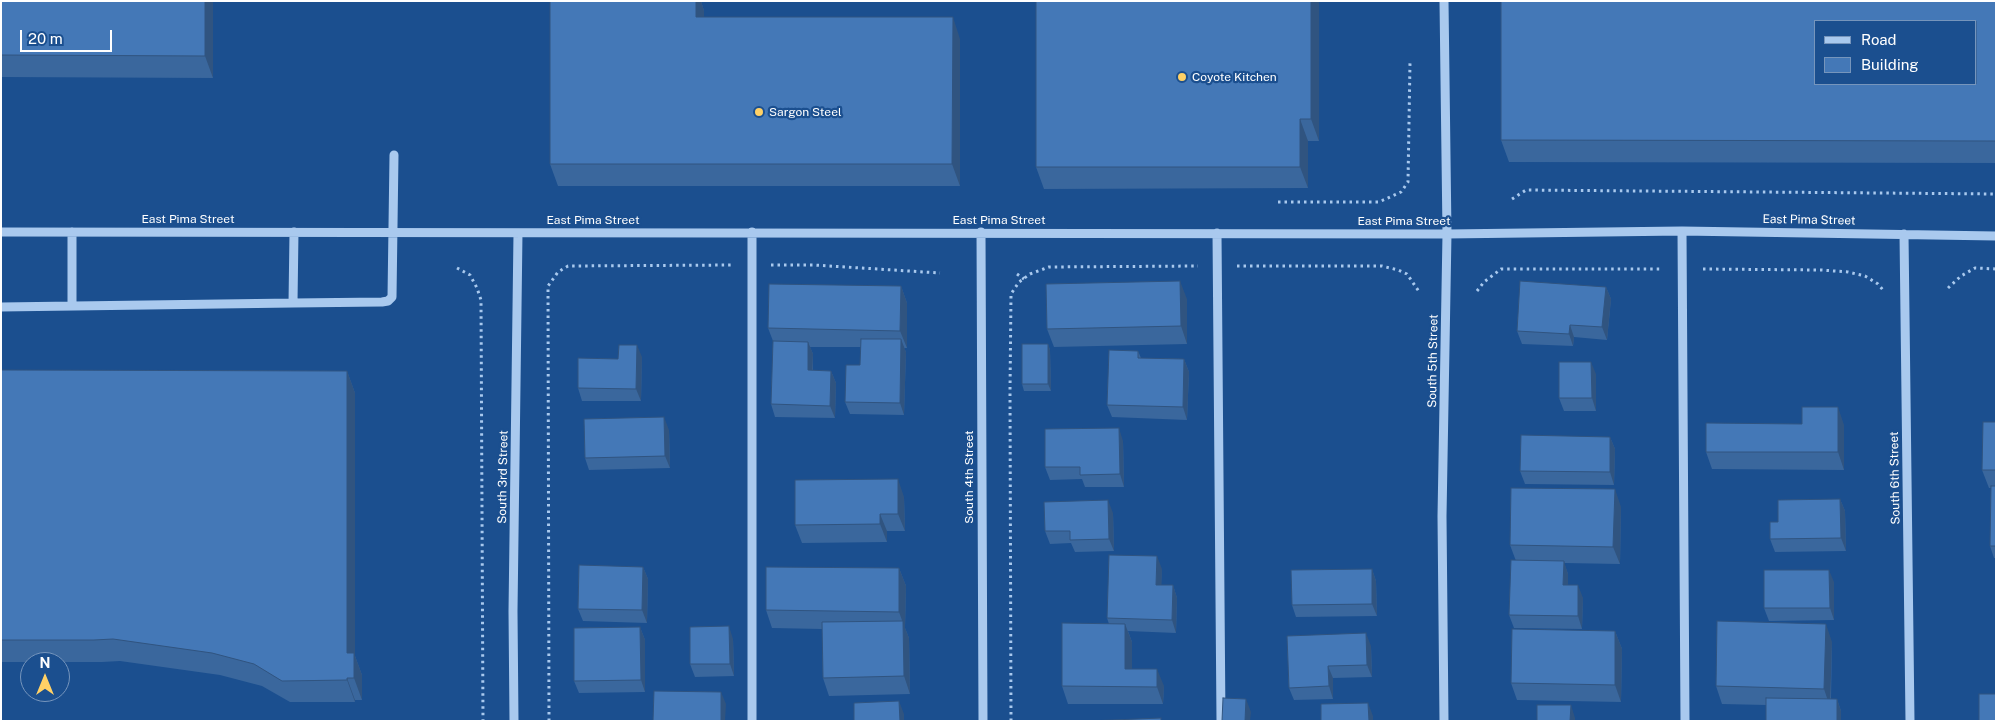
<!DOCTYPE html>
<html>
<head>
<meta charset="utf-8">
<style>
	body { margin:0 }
	#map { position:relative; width:1997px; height:722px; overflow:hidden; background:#1b4f8f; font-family:"Public Sans",sans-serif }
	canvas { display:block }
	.frame { position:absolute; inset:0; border:2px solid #fff; pointer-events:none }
	.legend { position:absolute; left:1814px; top:20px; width:162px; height:65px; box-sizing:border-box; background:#1b4f8f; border:1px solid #7695bc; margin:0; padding:6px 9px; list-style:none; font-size:15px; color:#fff }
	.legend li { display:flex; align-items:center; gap:10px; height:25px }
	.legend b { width:25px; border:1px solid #7695bc }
	.north { position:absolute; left:20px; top:652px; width:50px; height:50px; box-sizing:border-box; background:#1b4f8f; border:1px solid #7695bc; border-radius:50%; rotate:0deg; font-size:14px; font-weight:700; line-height:20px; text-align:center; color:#fff }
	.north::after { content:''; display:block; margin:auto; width:18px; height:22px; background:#ffd166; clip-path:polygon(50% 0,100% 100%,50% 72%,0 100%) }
	.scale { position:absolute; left:20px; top:30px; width:92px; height:22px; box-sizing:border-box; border:2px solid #fff; border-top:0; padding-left:6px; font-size:15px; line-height:18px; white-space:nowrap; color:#fff; -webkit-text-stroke:4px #1b4f8f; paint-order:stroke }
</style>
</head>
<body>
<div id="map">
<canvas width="1997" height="722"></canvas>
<div class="frame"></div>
<ul class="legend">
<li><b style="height:6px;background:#a9c9ee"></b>Road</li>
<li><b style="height:14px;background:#4478b7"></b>Building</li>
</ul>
<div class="north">N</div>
<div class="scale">20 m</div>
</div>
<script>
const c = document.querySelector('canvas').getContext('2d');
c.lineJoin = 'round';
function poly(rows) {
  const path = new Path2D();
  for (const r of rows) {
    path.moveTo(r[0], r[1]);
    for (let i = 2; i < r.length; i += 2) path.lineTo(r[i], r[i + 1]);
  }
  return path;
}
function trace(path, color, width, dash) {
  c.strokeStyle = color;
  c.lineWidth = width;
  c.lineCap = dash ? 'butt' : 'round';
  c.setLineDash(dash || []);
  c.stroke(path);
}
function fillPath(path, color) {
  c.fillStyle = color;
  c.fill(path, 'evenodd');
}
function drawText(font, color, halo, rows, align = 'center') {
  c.font = font + ' "Public Sans",sans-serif';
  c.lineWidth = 4.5;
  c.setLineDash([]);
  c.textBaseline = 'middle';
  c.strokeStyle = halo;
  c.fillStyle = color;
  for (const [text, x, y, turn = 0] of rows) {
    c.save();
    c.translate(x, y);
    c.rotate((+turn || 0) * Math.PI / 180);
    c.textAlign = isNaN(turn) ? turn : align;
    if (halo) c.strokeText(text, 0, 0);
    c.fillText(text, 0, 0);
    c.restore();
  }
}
const path = poly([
	[1512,199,1526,190,1996,194],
	[1278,202,1379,202,1401,192,1408,182,1410,62],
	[771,265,814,265,940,273],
	[1237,266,1382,266,1398,270,1407,274,1420,293],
	[457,268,470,275,477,288,481,300,483,721],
	[1703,269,1821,270,1848,272,1865,276,1878,284,1883,290],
	[1017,274,1024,279],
	[1948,288,1961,276,1975,268,1996,269],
	[1477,291,1484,282,1501,269,1661,269],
	[549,721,548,286,558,272,568,266,732,265],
	[1011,721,1010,391,1011,294,1019,282,1030,274,1049,267,1198,266]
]);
const minor = poly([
	[1682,231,1685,721],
	[1,232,1447,234,1682,231,1996,236],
	[72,232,72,306],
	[752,232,752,721],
	[981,232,983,721],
	[1217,233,1221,721],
	[1904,234,1910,721],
	[293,303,382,302,388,301,392,297,394,155],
	[1,307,293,303,294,232],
	[514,721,513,611,518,233],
	[1444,721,1442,516,1447,234,1444,1]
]);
const wall = poly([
	[1,1,213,1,213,78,1,77],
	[550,1,701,1,704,11,704,17,960,39,960,186,558,186,550,164],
	[1319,1,1319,141,1308,141,1308,188,1044,189,1036,167],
	[1996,1,1996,163,1509,162,1501,140],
	[901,286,907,303,907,348,904,348,906,352,904,415,850,414,845,402,860,365,861,347,810,347,813,354,813,370,831,371,836,383,835,418,775,417,771,404,773,341,768,328],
	[1606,287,1611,299,1607,340,1574,337,1573,346,1522,344,1517,331],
	[1187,299,1187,344,1054,347,1047,329],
	[1048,344,1050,350,1051,391,1024,391,1022,384],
	[1138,351,1141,358,1184,359,1189,372,1187,420,1112,417,1107,405],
	[642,357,641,401,582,401,578,388,618,359],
	[1,370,347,371,355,393,355,656,362,675,362,700,355,700,355,702,290,702,262,686,220,675,120,661,102,662,1,662],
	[1596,374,1596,411,1564,411,1559,398],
	[1996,422,1996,558,1994,558,1990,546,1991,488,1989,488,1982,470],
	[1802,424,1844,425,1844,470,1712,469,1706,452],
	[669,430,670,468,589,470,585,458],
	[1610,437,1615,449,1614,485,1525,484,1520,471],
	[1123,441,1124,487,1085,487,1082,479,1050,480,1045,467],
	[904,497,905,531,887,531,887,542,802,543,795,525],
	[1840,499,1845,511,1846,551,1775,552,1770,539,1778,522],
	[1621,507,1620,564,1564,563,1568,574,1568,585,1583,598,1582,629,1514,628,1509,615,1516,561,1510,545],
	[1113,513,1114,551,1075,552,1071,543,1050,544,1045,531],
	[643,567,648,579,647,623,583,621,578,609],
	[899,568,906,586,905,628,909,638,910,694,829,696,823,678,822,629,772,628,766,610],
	[1162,569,1161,585,1173,585,1177,598,1176,633,1128,631,1132,642,1132,669,1164,686,1163,704,1068,704,1062,686,1109,624,1107,618],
	[1372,569,1376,581,1377,616,1296,617,1292,605],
	[1834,582,1834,620,1769,621,1764,608],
	[640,627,645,640,645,692,579,693,574,681],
	[1615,631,1622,649,1621,702,1517,700,1511,683],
	[1287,636,1371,646,1372,677,1333,678,1333,699,1294,700,1289,688],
	[733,639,734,676,695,677,690,664],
	[1832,642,1831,699,1837,699,1841,711,1766,705,1722,704,1716,686]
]);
const shadedWall = poly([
	[205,1,213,1,213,78,205,56],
	[696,1,701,1,704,11,704,39,696,17],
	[1311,1,1319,1,1319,141,1311,119],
	[953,17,960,39,960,186,952,164],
	[1300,119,1308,141,1308,188,1300,167],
	[1180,281,1187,299,1187,344,1181,326],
	[901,286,907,303,907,348,900,331],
	[1606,287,1611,299,1607,340,1602,327],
	[1570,325,1574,337,1573,346,1569,334],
	[901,339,906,352,904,415,900,403],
	[808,342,813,354,812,383,808,370],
	[1048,344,1050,350,1051,391,1048,384],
	[637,345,642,357,641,401,636,389],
	[1184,359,1189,372,1187,420,1183,407],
	[1591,362,1596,374,1596,411,1592,398],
	[347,371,355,393,355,656,362,675,362,700,354,678,347,653],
	[831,371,836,383,835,418,830,406],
	[1838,407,1844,425,1844,470,1838,452],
	[664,417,669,430,670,468,665,456],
	[1119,428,1123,441,1124,487,1120,474],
	[1610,437,1615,449,1614,485,1610,472],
	[898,479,904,497,905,531,898,514],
	[1615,489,1621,507,1620,564,1613,547],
	[1840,499,1845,511,1846,551,1841,538],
	[1108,500,1113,513,1114,551,1109,539],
	[880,514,887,531,887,542,880,524],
	[1157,556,1162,569,1161,598,1156,585],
	[1564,561,1568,574,1568,597,1563,585],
	[643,567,648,579,647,623,642,610],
	[899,568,906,586,905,628,909,638,910,694,904,676,903,623,899,612],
	[1372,569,1376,581,1377,616,1372,604],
	[1829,570,1834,582,1834,620,1830,608],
	[1173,585,1177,598,1176,633,1172,620],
	[1578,585,1583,598,1582,629,1578,616],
	[1125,624,1132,642,1132,686,1125,669],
	[1826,624,1832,642,1830,707,1824,689],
	[729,626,733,639,734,676,730,664],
	[640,627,645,640,645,692,641,680],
	[1615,631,1622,649,1621,702,1615,685],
	[1366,633,1371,646,1372,677,1367,665],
	[1328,666,1333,678,1333,699,1329,686],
	[1157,669,1164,686,1163,704,1157,687],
	[347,678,355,700,355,702,347,680],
	[721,692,726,704,725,721,721,721],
	[1246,699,1251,712,1250,721,1245,721],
	[1837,699,1841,711,1841,721,1837,721],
	[899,701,904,714,904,721,900,721],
	[1368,703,1373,716,1373,721,1369,721],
	[1571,705,1575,718,1575,721,1570,721]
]);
const building = poly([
	[1,1,205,1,205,56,1,55,1,1],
	[550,1,696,1,696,17,953,17,952,164,550,164,550,1],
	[1036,1,1311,1,1311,119,1300,119,1300,167,1036,167,1036,1],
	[1501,1,1996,1,1996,141,1501,140,1501,1],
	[1816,21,1976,21,1976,84,1816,84,1816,21],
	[1180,281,1181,326,1047,329,1046,284,1180,281],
	[1520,281,1606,287,1602,327,1570,325,1569,334,1517,331,1520,281],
	[769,284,901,286,900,331,768,328,769,284],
	[861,339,901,339,900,403,845,402,846,365,860,365,861,339],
	[773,341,808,342,808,370,831,371,830,406,771,404,773,341],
	[1022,344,1048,344,1048,384,1022,384,1022,344],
	[619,345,637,345,636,389,578,388,578,358,618,359,619,345],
	[1109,350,1138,351,1138,358,1184,359,1183,407,1107,405,1109,350],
	[1559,362,1591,362,1592,398,1559,398,1559,362],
	[1,370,347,371,347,653,354,653,354,678,347,678,347,680,282,681,254,664,212,653,113,639,94,640,1,640,1,370],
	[1802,407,1838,407,1838,452,1706,452,1706,423,1802,424,1802,407],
	[664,417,665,456,585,458,584,419,664,417],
	[1983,422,1996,422,1996,470,1982,470,1983,422],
	[1119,428,1120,474,1080,475,1080,467,1045,467,1045,429,1119,428],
	[1521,435,1610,437,1610,472,1520,471,1521,435],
	[898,479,898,514,880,514,880,524,795,525,795,480,898,479],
	[1991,486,1996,486,1996,546,1990,546,1991,486],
	[1511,488,1615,489,1613,547,1510,545,1511,488],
	[1840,499,1841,538,1770,539,1770,522,1778,522,1778,500,1840,499],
	[1108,500,1109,539,1070,540,1070,531,1045,531,1044,502,1108,500],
	[1109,555,1157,556,1156,585,1173,585,1172,620,1107,618,1109,555],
	[1511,560,1564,561,1563,585,1578,585,1578,616,1509,615,1511,560],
	[579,565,643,567,642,610,578,609,579,565],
	[766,567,899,568,899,612,766,610,766,567],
	[1372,569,1372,604,1292,605,1291,570,1372,569],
	[1764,570,1829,570,1830,608,1764,608,1764,570],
	[903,621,904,676,823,678,822,622,903,621],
	[1717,621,1826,624,1824,689,1716,686,1717,621],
	[1062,623,1125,624,1125,669,1157,669,1157,687,1062,686,1062,623],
	[729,626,730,664,690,664,690,627,729,626],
	[640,627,641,680,574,681,574,628,640,627],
	[1512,629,1615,631,1615,685,1511,683,1512,629],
	[1366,633,1367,665,1328,666,1329,686,1289,688,1287,636,1366,633],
	[654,691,721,692,721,721,653,721,654,691],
	[1979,694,1996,694,1996,721,1979,721,1979,694],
	[1223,698,1246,699,1245,721,1222,721,1223,698],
	[1766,698,1837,699,1837,721,1766,721,1766,698],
	[899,701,900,721,854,721,854,703,899,701],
	[1368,703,1369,721,1321,721,1321,704,1368,703],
	[1537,705,1571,705,1570,721,1537,721,1537,705],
	[1161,718,1161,721,1088,721,1161,718]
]);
const markers = [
	[1182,77,5,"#ffd166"],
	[759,112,5,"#ffd166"]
];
const poiNames = [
	["Coyote Kitchen",1192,77],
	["Sargon Steel",769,112]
];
const streetNames = [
	["East Pima Street",188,219],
	["East Pima Street",593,220],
	["East Pima Street",999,220],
	["East Pima Street",1809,220,1],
	["East Pima Street",1404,221],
	["South 5th Street",1433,361,-89],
	["South 3rd Street",503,477,-89],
	["South 4th Street",969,477,-90],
	["South 6th Street",1895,478,-91]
];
trace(path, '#a9c9ee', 3, [2.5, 4]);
trace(minor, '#a9c9ee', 9);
fillPath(wall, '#3a679d');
fillPath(shadedWall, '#305480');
fillPath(building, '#4478b7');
trace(building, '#305480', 1);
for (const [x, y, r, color] of markers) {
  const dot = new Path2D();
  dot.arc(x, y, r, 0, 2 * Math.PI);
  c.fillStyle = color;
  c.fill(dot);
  trace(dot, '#1b4f8f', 2);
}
drawText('12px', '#fff', '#1b4f8f', poiNames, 'left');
drawText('12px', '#fff', '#1b4f8f', streetNames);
</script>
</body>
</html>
